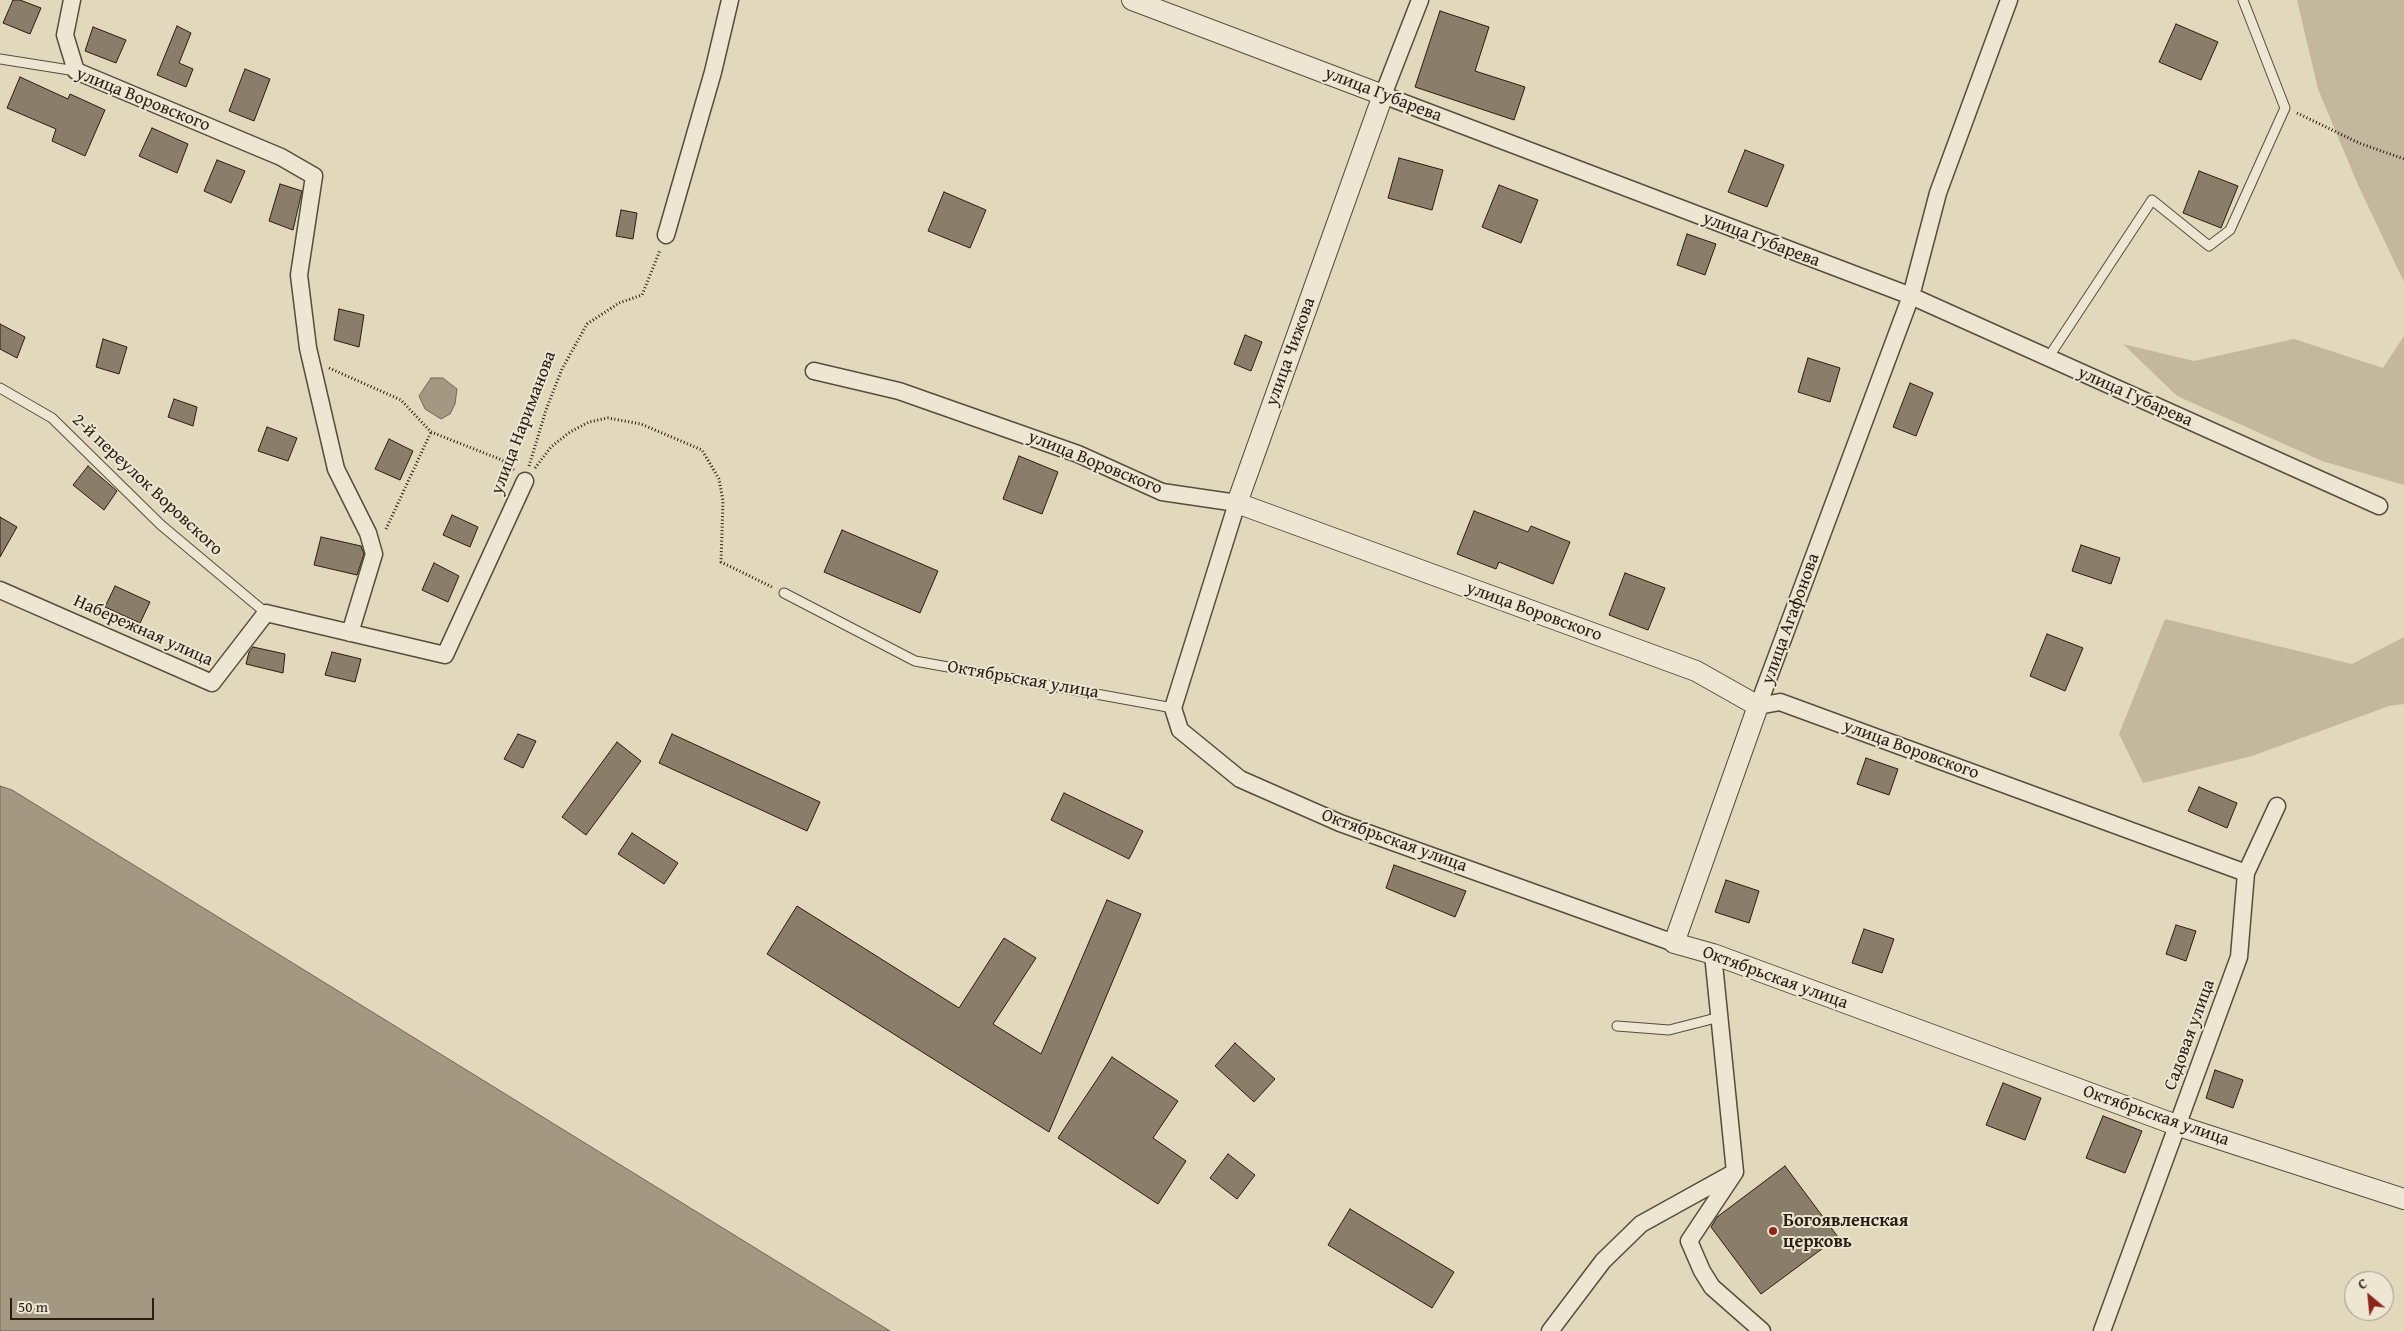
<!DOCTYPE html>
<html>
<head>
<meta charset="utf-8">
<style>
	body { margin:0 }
	#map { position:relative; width:2404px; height:1331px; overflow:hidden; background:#e2d8bb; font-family:"Gentium Book Plus",serif }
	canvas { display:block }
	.north { position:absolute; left:2344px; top:1271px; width:50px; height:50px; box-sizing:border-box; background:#ece6d3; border:1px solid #9e9686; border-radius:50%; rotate:332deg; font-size:14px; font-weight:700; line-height:20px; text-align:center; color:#2a1d12 }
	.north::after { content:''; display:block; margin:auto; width:18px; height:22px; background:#8f2418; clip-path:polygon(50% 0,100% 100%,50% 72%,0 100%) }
	.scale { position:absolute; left:10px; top:1298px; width:144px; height:22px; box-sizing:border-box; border:2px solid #2a1d12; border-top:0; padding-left:6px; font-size:15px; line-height:18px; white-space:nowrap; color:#2a1d12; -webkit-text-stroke:4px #ece6d3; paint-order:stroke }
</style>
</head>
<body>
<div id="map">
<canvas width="2404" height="1331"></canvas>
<div class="north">С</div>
<div class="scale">50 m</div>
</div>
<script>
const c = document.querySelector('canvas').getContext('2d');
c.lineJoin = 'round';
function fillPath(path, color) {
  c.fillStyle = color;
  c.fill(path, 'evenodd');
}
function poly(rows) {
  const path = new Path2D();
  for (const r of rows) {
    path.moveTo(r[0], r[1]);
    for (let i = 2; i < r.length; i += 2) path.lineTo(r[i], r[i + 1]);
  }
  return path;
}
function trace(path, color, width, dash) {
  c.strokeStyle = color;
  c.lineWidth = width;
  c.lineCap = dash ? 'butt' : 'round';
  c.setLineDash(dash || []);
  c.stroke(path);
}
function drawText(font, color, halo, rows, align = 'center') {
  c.font = font + ' "Gentium Book Plus",serif';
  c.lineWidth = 4;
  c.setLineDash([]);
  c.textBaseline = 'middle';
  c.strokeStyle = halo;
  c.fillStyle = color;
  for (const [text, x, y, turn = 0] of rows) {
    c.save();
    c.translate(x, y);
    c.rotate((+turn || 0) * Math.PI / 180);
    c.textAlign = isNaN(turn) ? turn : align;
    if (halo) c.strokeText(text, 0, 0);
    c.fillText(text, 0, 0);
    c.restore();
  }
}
const green = poly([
	[2297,0,2404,0,2404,282,2358,185,2318,89],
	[2404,336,2404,485,2322,461,2177,396,2123,344,2194,361,2294,339,2383,368],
	[2165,619,2352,664,2404,637,2404,704,2389,706,2252,756,2143,783,2119,734]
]);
const water = poly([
	[431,378,443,378,457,389,455,404,450,414,441,419,425,409,419,396,431,378],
	[0,786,12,790,890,1331,0,1331,0,786]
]);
const building = poly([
	[13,0,20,0,41,8,30,34,3,23,13,0],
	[1440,11,1489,27,1475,71,1525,87,1514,120,1415,87,1440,11],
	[2176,24,2218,42,2201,80,2159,62,2176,24],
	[177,26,191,33,179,63,193,69,186,87,157,75,177,26],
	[93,27,126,40,116,63,85,51,93,27],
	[245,69,270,79,254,121,229,111,245,69],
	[20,77,68,99,70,94,105,110,85,156,52,141,56,129,7,108,20,77],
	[152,128,188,144,177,173,139,156,152,128],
	[1745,150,1784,165,1767,207,1728,192,1745,150],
	[1399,158,1443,170,1432,210,1388,198,1399,158],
	[217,160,245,171,231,203,204,191,217,160],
	[2199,171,2238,186,2221,228,2183,213,2199,171],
	[280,184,302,191,293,230,269,221,280,184],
	[1499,185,1538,200,1521,243,1482,227,1499,185],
	[944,192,986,210,970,248,928,231,944,192],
	[621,210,637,213,633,239,616,236,621,210],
	[1687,234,1716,244,1705,275,1677,265,1687,234],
	[339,309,364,315,359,347,334,340,339,309],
	[0,324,25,337,17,358,0,349,0,324],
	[1245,335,1262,342,1251,371,1234,364,1245,335],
	[103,339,127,347,119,374,96,367,103,339],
	[1808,358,1840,368,1830,402,1798,392,1808,358],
	[1910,383,1933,393,1916,436,1893,427,1910,383],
	[174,399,197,407,193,426,168,417,174,399],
	[267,427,297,438,288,461,258,451,267,427],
	[389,439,413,451,400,480,375,469,389,439],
	[1019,456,1058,472,1042,514,1003,499,1019,456],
	[88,466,117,491,104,510,73,485,88,466],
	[1474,511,1528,532,1531,526,1570,542,1553,584,1499,562,1496,569,1457,554,1474,511],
	[452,515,478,527,470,547,443,535,452,515],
	[0,517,17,527,0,557,0,517],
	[842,530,938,571,920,613,824,572,842,530],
	[321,537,361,546,364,554,357,575,314,565,321,537],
	[2081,545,2120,558,2111,584,2072,571,2081,545],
	[434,563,459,576,448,602,422,590,434,563],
	[1625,573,1665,588,1648,630,1609,615,1625,573],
	[115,586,150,602,140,623,105,607,115,586],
	[2047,634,2083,648,2065,691,2030,676,2047,634],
	[253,647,285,654,283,673,246,664,249,652,253,647],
	[332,652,361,659,355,682,325,675,332,652],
	[518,734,536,741,523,768,504,759,518,734],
	[672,734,820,802,807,831,659,763,672,734],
	[617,742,641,761,586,835,562,817,617,742],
	[1866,758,1898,769,1889,795,1857,784,1866,758],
	[2199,787,2237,803,2227,828,2188,811,2199,787],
	[1064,793,1143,831,1129,859,1051,820,1064,793],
	[632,833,678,863,664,884,618,854,632,833],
	[1394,865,1466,891,1455,917,1386,888,1394,865],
	[1726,880,1759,891,1749,923,1715,912,1726,880],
	[1107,900,1141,914,1049,1132,767,954,797,906,959,1008,1004,938,1036,958,993,1024,1041,1054,1107,900],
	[2176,925,2196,931,2186,961,2166,954,2176,925],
	[1864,929,1894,939,1882,973,1852,963,1864,929],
	[1235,1043,1275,1079,1254,1102,1215,1066,1235,1043],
	[1112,1057,1178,1101,1153,1138,1186,1161,1158,1204,1058,1138,1112,1057],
	[2215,1070,2243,1080,2233,1108,2206,1098,2215,1070],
	[2003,1083,2041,1098,2025,1140,1986,1125,2003,1083],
	[2103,1116,2142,1131,2125,1173,2086,1158,2103,1116],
	[1228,1154,1255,1175,1237,1199,1210,1178,1228,1154],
	[1785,1166,1838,1237,1761,1294,1711,1227,1717,1217,1785,1166],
	[1350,1209,1454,1272,1432,1308,1328,1245,1350,1209]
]);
const path = poly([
	[2297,113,2359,143,2404,159],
	[329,368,401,400,431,432,502,460,514,470],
	[529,466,546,410,562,369,587,324,619,303,642,295,660,250],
	[535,468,551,447,570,432,589,422,608,418,641,424,702,450,719,479,723,501,721,562,772,587],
	[386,529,431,432]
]);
const service = poly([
	[0,59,76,71],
	[2048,358,2152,200,2209,246,2230,230,2285,108,2243,0],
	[0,388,52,418,161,525,266,613],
	[784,593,915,661,1173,708],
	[1617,1026,1669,1030,1720,1017]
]);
const minor = poly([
	[72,0,65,35,76,71,281,157,314,176,299,275,308,348,336,469,368,533,374,554,350,633],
	[1420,0,1383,95,1911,296,2379,506],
	[2009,0,1938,193,1911,296,1758,706,1780,702,2246,873],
	[666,235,713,72,730,0],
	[814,371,899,391,1078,454,1162,492,1237,503,1173,708,1180,730,1240,779,1340,823,1674,943],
	[0,590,212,683,266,613,445,655,525,481],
	[1713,954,1735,1172,1689,1241,1702,1271,1712,1287,1762,1331],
	[1550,1331,1603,1261,1641,1224,1733,1173],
	[2102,1331,2239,957,2246,873,2277,806]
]);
const tertiary = poly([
	[1132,0,1383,95,1237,503,1696,671,1758,706,1674,943,1713,954,2179,1126,2404,1199]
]);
const markers = [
	[1773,1231,5,"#8f2418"]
];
const streetNames = [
	["улица Губарева",1383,95,21],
	["улица Воровского",143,100,22],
	["улица Губарева",1761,240,21],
	["улица Чижова",1291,352,-70],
	["улица Губарева",2135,397,24],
	["улица Нариманова",524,423,-69],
	["улица Воровского",1095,463,22],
	["2-й переулок Воровского",147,485,43],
	["улица Воровского",1534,612,20],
	["улица Агафонова",1791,619,-70],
	["Набережная улица",143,631,24],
	["Октябрьская улица",1023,680,10],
	["улица Воровского",1911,750,20],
	["Октябрьская улица",1394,841,20],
	["Октябрьская улица",1775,978,20],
	["Садовая улица",2190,1035,-70],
	["Октябрьская улица",2156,1116,19]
];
const poiNames = [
	["Богоявленская",1783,1221],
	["церковь",1783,1242]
];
fillPath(green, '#c3b89e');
fillPath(water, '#a39882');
trace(water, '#736755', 1);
fillPath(building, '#8a7e6a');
trace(building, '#2a1d12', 1);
trace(service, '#584c3c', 11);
trace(minor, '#584c3c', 19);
trace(tertiary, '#584c3c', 22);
trace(path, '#2a1d12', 3, [1, 2.5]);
trace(service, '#ece6d3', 9);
trace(minor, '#ece6d3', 16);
trace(tertiary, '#ece6d3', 20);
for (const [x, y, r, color] of markers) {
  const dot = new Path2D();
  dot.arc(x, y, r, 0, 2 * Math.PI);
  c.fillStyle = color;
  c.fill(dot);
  trace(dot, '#ece6d3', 2);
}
drawText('18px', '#2a1d12', '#ece6d3', streetNames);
drawText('bold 18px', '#2a1d12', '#ece6d3', poiNames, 'left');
</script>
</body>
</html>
